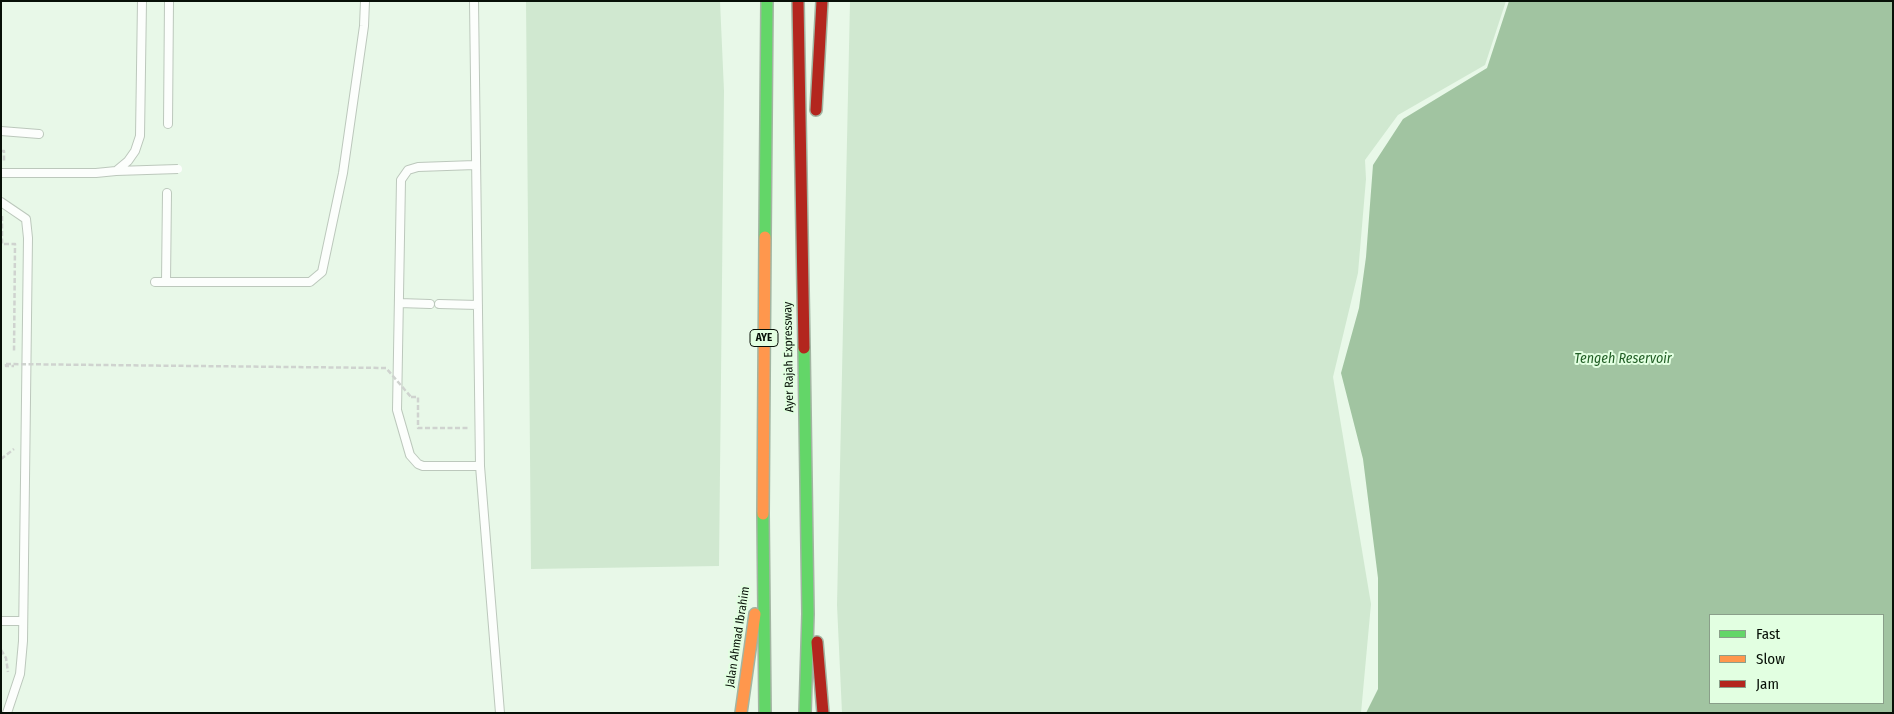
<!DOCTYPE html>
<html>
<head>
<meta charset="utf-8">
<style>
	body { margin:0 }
	#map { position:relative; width:1894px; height:714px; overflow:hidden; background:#e8f8e8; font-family:"Fira Sans Condensed",sans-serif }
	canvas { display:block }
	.frame { position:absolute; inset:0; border:2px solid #071007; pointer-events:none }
	.legend { position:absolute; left:1709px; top:614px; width:175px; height:90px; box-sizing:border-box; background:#e2ffe1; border:1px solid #8a9f8a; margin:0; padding:6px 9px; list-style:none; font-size:15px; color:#071007 }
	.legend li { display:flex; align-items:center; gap:10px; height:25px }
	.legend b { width:25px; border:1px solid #8a9f8a }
</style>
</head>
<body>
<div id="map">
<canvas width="1894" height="714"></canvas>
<div class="frame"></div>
<ul class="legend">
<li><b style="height:6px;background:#63d668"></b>Fast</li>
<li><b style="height:6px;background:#ff974d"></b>Slow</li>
<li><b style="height:6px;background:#b3261e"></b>Jam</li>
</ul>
</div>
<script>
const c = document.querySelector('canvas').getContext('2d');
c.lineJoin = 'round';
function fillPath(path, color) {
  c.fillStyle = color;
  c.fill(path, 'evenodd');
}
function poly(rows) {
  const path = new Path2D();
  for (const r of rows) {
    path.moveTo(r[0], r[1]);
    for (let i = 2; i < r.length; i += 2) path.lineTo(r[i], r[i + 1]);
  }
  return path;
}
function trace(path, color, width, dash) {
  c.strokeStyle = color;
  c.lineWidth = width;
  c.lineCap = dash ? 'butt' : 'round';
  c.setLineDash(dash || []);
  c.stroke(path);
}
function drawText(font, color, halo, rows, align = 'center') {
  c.font = font + ' "Fira Sans Condensed",sans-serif';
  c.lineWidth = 4;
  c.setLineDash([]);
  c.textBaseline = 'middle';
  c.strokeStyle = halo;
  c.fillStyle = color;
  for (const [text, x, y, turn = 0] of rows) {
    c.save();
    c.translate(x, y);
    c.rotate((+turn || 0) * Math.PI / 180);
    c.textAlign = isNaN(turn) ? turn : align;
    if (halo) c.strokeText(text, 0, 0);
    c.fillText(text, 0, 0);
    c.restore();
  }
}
const green = poly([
	[526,1,720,1,724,91,719,566,531,569],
	[850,1,1506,1,1485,65,1398,115,1365,160,1366,179,1358,273,1333,377,1371,604,1361,713,842,713,837,605]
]);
const water = poly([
	[1509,1,1893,1,1893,713,1366,713,1378,689,1378,578,1363,459,1341,373,1359,308,1366,257,1373,165,1403,119,1487,68],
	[1710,615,1883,615,1883,703,1710,703]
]);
const path = poly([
	[1,151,4,151,4,163],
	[2,216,2,244,15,244,14,353],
	[6,364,6,366,14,366],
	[411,397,418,397,418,428,469,428],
	[1,459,14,449],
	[1,650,6,658,8,672]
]);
const lane = poly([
	[474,1,480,466,500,713],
	[168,124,169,1],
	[1,131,39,134],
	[475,165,418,167,408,170,401,180,397,410,410,455,418,464,423,466,480,466],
	[1,202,26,219,28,238,23,641,20,674,7,713],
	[155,282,310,282,322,272,343,173,364,26,365,1],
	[166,282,167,193],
	[399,303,430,304],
	[439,304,478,305],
	[1,621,23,621]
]);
const fast = poly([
	[765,237,767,1],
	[804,348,808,614,805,713],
	[763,514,765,713]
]);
const slow = poly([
	[763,514,765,237],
	[741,713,755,614]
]);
const jam = poly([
	[798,1,804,348],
	[816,110,822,1],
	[817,642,823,713]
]);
const pathBridge = poly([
	[6,364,386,368,411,397]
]);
const laneBridge = poly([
	[116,171,178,169],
	[1,173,96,173,116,171,128,161,135,151,140,136,142,1]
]);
const shields = [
	[764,338,28]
];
const shieldNames = [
	["AYE",764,338]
];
const streetNames = [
	["Ayer Rajah Expressway",789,357,-91],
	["Jalan Ahmad Ibrahim",738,637,-81]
];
const waterNames = [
	["Tengeh Reservoir",1623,359]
];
fillPath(green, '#d0e8d0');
fillPath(water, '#a1c4a1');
trace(lane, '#bcc8bc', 10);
trace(fast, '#a2b5a2', 14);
trace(slow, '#a2b5a2', 14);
trace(jam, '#a2b5a2', 14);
trace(path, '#cfd3cf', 2.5, [5, 2.5]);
trace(lane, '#fcfefc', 8);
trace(fast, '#63d668', 11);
trace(slow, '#ff974d', 11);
trace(jam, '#b3261e', 11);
trace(laneBridge, '#bcc8bc', 10, []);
trace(pathBridge, '#cfd3cf', 2.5, [5, 2.5]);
trace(laneBridge, '#fcfefc', 8);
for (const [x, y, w] of shields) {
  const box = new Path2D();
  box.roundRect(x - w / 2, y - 8.5, w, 17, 4);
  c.fillStyle = '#e2ffe1';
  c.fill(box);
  trace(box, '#071007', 1);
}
drawText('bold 11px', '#071007', null, shieldNames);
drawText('12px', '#071007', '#e2ffe1', streetNames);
drawText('italic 14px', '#225f26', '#e2ffe1', waterNames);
</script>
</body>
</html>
